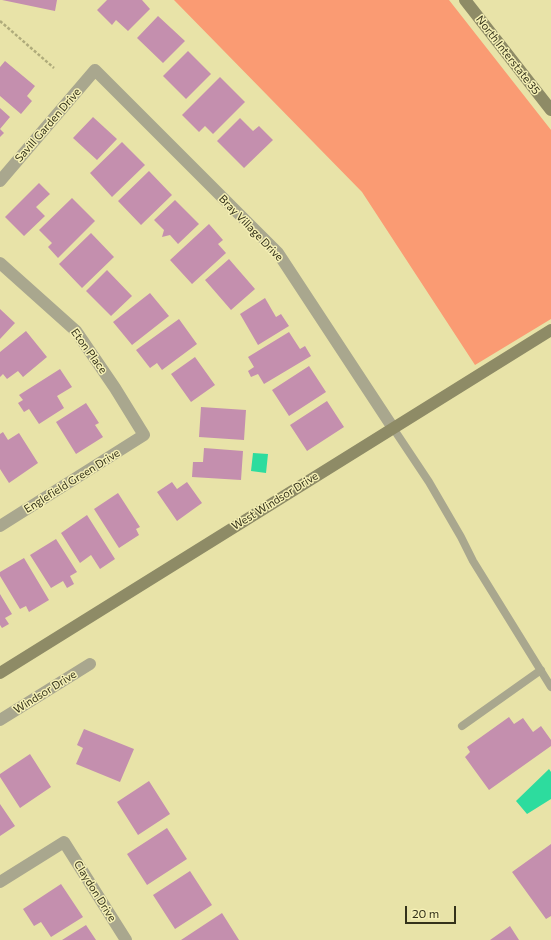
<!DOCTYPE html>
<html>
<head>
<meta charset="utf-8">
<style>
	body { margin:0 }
	#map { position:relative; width:551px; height:940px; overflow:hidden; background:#e8e3a8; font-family:Commissioner,sans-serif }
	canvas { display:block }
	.scale { position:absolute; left:405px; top:906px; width:51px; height:18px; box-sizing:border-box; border:2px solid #34321a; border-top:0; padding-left:5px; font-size:12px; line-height:14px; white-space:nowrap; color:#34321a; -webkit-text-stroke:3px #f5f0b5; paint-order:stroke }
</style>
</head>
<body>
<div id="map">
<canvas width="551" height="940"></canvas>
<div class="scale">20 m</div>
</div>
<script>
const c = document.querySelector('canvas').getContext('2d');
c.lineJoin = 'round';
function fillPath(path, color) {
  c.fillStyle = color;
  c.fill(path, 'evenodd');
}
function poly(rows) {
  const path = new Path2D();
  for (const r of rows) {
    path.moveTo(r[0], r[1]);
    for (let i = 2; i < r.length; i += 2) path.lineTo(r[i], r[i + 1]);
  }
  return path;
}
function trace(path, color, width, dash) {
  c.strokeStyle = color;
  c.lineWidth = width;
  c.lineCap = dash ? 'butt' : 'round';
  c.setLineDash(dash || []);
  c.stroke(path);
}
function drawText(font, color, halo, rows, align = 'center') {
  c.font = font + ' Commissioner,sans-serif';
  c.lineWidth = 3;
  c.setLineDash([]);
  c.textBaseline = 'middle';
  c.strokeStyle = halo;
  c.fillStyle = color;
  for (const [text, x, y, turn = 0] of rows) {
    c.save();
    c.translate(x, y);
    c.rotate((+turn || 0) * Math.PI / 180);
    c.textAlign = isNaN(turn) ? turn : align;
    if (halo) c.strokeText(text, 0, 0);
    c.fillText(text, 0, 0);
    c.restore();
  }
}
const green = poly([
	[174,0,449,0,551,130,551,319,475,365,362,192]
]);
const water = poly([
	[253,453,268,454,266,473,251,471],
	[549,769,551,772,551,799,527,814,516,801]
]);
const building = poly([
	[2,0,57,0,55,11],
	[107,0,142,0,150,9,128,31,116,20,112,25,97,10],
	[158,16,185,41,163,63,137,38],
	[188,51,211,74,186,99,163,76],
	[5,61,35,86,27,96,32,101,21,114,0,96,0,67],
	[220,77,245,102,213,134,205,126,199,132,182,115],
	[0,108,10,117,0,129,4,133,0,137],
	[93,117,117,139,97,160,73,138],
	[240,118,253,131,259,126,273,140,244,168,217,141],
	[122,142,145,165,112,197,90,173],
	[149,171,172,195,141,225,118,201],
	[39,183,50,194,36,207,45,216,24,236,5,217],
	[72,198,95,221,58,258,48,247,52,243,39,230],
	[175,200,199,224,178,244,170,235,162,237,164,230,154,220],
	[209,224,223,240,218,244,226,253,192,284,170,260],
	[91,233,114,257,82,288,59,264],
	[229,259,255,289,231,310,205,280],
	[107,270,132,296,111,316,86,291],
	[150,293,169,316,132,345,113,322],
	[265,298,276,317,281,314,289,326,258,345,240,314],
	[0,309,15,323,0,339],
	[179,319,197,344,162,370,157,363,150,368,136,350],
	[26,331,47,357,23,377,18,371,7,379,3,374,0,377,0,352],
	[289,332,300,349,305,346,311,356,264,384,258,374,251,377,248,371,254,367,248,357],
	[195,357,215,385,191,402,171,374],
	[309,366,326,392,289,416,272,390],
	[60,369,72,387,57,396,64,408,39,424,29,409,24,412,18,403,23,400,19,395],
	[327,401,344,427,307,451,290,425],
	[86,403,99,423,95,425,103,437,76,454,56,422],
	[201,407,246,410,244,440,199,437],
	[3,432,8,440,19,433,38,463,9,483,0,469,0,434],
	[204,448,243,451,241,480,192,477,193,462,203,462],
	[172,482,177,489,187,482,202,503,177,521,157,492],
	[118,493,140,527,136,529,139,535,119,548,94,509],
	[87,515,115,559,100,569,91,555,80,563,61,533],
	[56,539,77,572,70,576,74,584,67,588,63,581,51,588,30,555],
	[24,558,49,600,29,612,26,606,20,609,0,576,0,572],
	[0,594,12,614,5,618,9,624,2,628,0,625],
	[509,717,514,724,523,718,533,732,541,726,551,740,551,746,489,790,465,757,470,752,467,747],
	[84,729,134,749,120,782,76,764,83,748,77,745],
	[30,754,51,787,20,808,0,777,0,774],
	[149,781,170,814,138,835,117,802],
	[0,804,15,826,0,836],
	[167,828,187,859,147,885,127,854],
	[551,844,551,916,546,919,512,872],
	[190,871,212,905,175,929,153,895],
	[61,884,83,917,51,937,41,922,34,926,23,909],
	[222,913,239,940,181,940],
	[86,925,96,940,62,940],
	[510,926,519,940,490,940]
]);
const path = poly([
	[0,21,54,68]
]);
const lane = poly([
	[393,428,429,482,461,537,473,561,551,687],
	[462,726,541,670]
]);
const street = poly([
	[0,181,95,70,278,253,393,428],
	[0,263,76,331,115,388,144,435,0,526],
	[0,720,90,664],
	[0,882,64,842,126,940]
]);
const secondary = poly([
	[465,0,551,110],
	[0,673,551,330]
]);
const streetNames = [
	["North Interstate 35",508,55,52],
	["Savill Garden Drive",48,125,-49],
	["Bray Village Drive",251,228,46],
	["Eton Place",89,351,54],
	["Englefield Green Drive",72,481,-32],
	["West Windsor Drive",275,501,-32],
	["Windsor Drive",45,692,-32],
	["Claydon Drive",95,891,58]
];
fillPath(green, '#fa9b73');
fillPath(water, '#2ddc9e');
fillPath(building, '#c48fae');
trace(path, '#afab7b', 2.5, [3, 2]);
trace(lane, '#a9a78e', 8);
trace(street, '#a9a78e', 12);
trace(secondary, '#8e8b66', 12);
drawText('11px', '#34321a', '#f5f0b5', streetNames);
</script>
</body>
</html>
